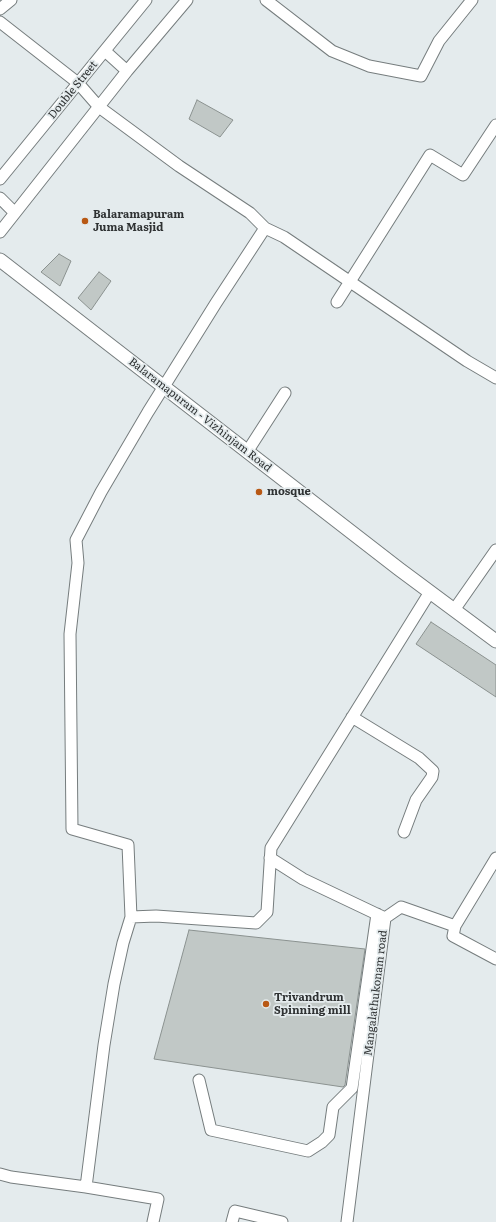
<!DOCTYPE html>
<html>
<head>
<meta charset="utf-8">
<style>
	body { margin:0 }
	canvas { display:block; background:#e4ebed }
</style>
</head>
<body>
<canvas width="496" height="1222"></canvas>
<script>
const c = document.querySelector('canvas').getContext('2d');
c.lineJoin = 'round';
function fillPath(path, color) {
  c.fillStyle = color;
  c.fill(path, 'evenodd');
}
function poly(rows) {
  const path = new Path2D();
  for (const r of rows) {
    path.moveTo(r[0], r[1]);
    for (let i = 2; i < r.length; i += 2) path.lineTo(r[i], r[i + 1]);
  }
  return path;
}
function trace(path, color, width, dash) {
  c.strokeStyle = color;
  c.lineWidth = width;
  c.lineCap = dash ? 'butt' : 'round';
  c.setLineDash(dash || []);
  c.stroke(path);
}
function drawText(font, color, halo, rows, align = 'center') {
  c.font = font + ' Literata,serif';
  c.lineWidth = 3.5;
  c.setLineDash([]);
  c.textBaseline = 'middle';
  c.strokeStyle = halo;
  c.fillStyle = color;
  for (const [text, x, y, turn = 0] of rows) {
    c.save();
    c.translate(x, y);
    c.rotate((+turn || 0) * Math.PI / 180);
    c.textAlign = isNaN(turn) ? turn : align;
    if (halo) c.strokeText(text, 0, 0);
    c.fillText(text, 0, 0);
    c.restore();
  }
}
const building = poly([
	[197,100,233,120,220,137,189,119,197,100],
	[59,254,71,261,60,286,41,272,59,254],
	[99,272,111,281,91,310,78,298,99,272],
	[431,622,496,665,496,697,416,644,431,622],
	[189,930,365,949,345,1085,343,1087,154,1059,189,930]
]);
const minor = poly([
	[266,0,332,51,369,66,421,76,439,41,472,0],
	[0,9,11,0],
	[0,22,78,83,99,107,179,166,250,213,265,228,284,237,467,361,496,378],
	[105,51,127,71],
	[0,179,146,0],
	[0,198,15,213],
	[0,232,127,71,187,0],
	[337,302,430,155,463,175,496,125],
	[247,452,285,393],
	[454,610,496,550],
	[352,717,419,758,433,771,432,777,416,800,404,832],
	[270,858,303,879,383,917],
	[131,917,128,845,72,829,70,634,78,563,76,540,101,492,148,412,216,303,265,228],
	[455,926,453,936,496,959],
	[199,1080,211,1130,308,1151,322,1142,329,1135,333,1107,352,1088,377,914],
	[0,1174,11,1177,86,1187,104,1045,114,984,123,943,131,917,156,916,256,923,267,912,271,848,430,592],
	[86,1187,158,1199,153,1222],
	[232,1222,235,1211,282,1222],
	[347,1222,385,918,401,907,455,926,496,858]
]);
const major = poly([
	[0,260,399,569,496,641]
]);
const markers = [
	[85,221,4,"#b85814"],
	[259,492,4,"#b85814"],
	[266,1004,4,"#b85814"]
];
const streetNames = [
	["Double Street",73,90,-51],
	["Balaramapuram - Vizhinjam Road",200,415,38],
	["Mangalathukonam road",376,993,-83]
];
const poiNames = [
	["Balaramapuram",93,215],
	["Juma Masjid",93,228],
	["mosque",267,492],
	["Trivandrum",274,998],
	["Spinning mill",274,1011]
];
fillPath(building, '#c1c8c6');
trace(building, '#8b9290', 1);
trace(minor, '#767d7e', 13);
trace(major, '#767d7e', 15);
trace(minor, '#fff', 11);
trace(major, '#fff', 13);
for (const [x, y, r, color] of markers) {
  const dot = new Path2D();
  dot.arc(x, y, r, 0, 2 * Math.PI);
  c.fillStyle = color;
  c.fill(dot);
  trace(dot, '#e4ebed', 1.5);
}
drawText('11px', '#2f3233', '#e4ebed', streetNames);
drawText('bold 11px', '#2f3233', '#e4ebed', poiNames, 'left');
</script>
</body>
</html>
